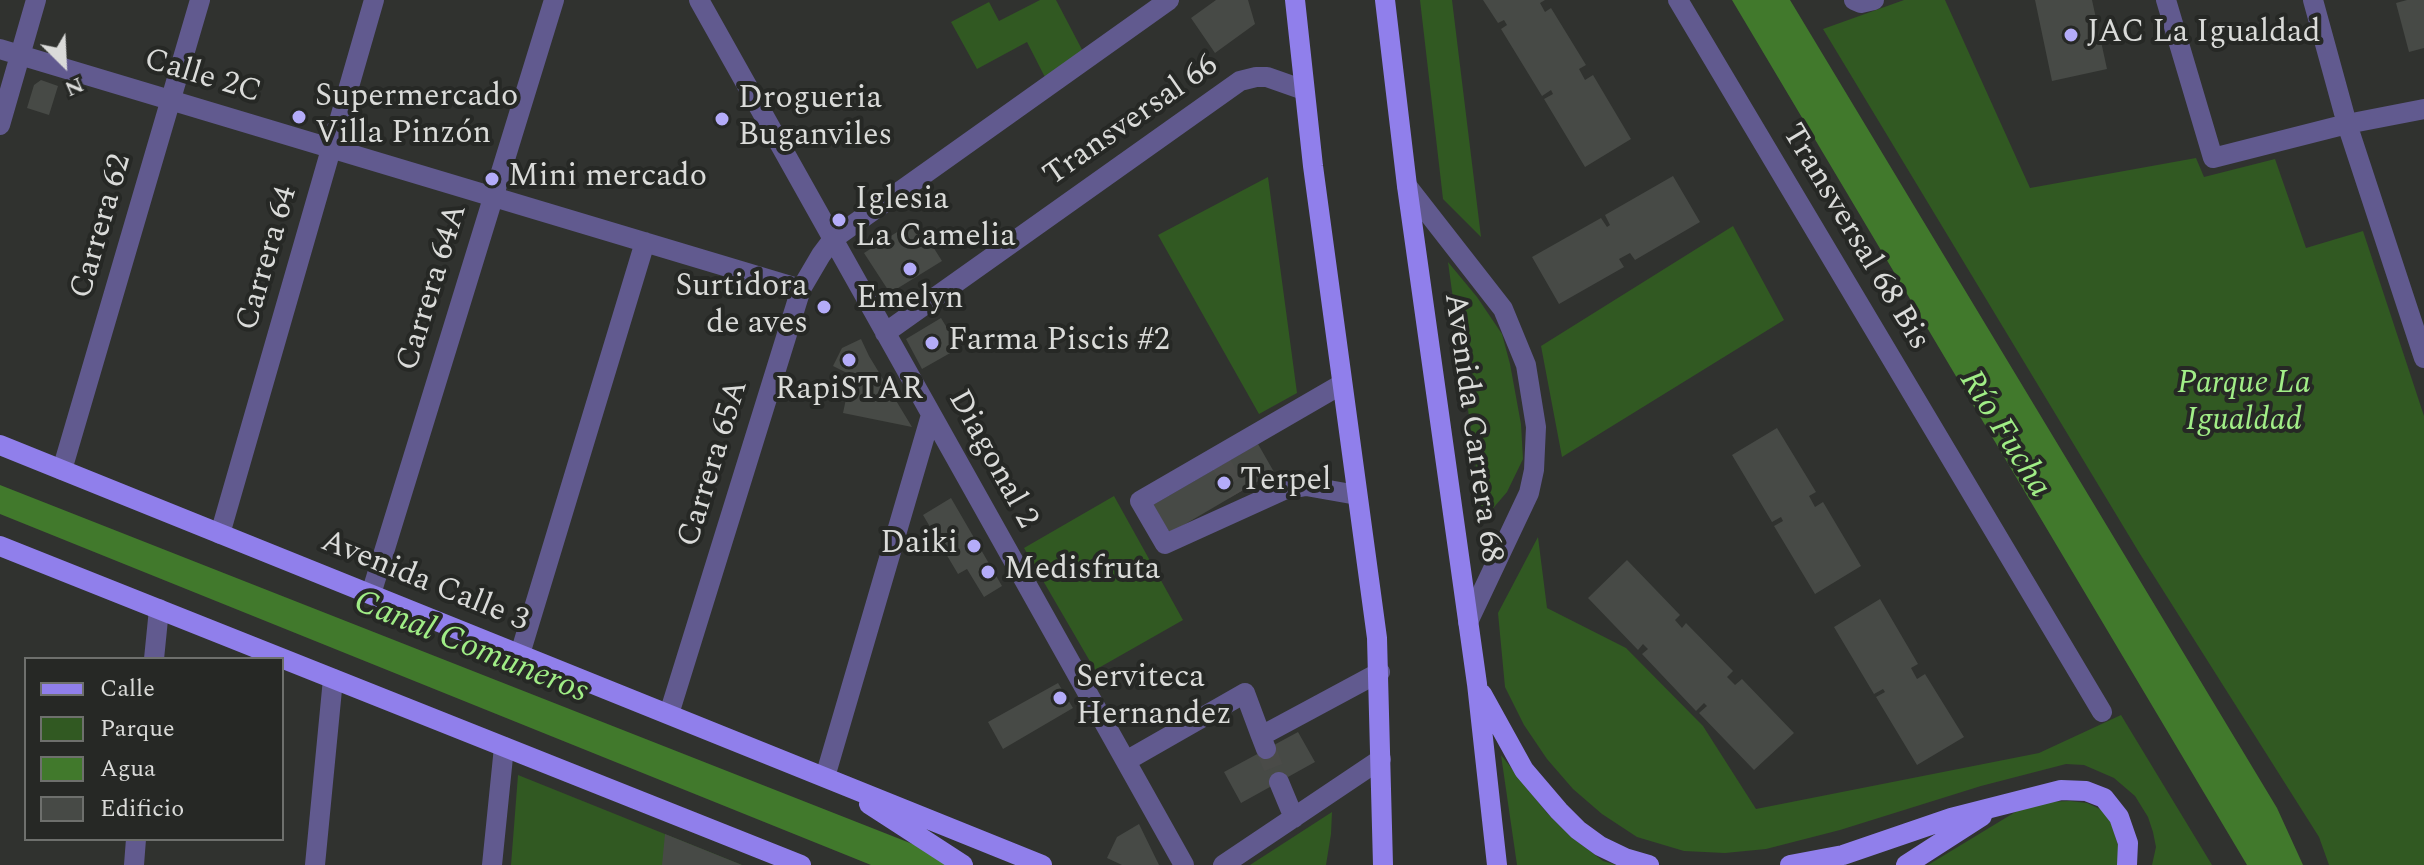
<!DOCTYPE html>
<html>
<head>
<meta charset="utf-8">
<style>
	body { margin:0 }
	#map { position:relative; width:2424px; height:865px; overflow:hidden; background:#30322f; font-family:Spectral,serif }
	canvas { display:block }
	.legend { position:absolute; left:24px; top:657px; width:260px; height:184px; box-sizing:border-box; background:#262825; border:2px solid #6e706d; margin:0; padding:10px 14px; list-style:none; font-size:24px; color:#dadbd9 }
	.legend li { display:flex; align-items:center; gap:16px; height:40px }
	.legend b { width:40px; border:2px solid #6e706d }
	.north { position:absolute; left:24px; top:24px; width:80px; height:80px; -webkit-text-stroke:6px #262825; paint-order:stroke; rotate:156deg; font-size:22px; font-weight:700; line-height:32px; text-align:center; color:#dadbd9 }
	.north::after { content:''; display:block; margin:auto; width:28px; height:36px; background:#dadbd9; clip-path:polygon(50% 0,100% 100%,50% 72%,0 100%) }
</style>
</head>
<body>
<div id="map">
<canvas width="2424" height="865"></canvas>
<ul class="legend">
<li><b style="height:10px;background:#907feb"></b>Calle</li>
<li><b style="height:22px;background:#315922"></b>Parque</li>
<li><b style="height:22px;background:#41792c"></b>Agua</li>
<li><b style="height:22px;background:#474a46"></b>Edificio</li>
</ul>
<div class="north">N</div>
</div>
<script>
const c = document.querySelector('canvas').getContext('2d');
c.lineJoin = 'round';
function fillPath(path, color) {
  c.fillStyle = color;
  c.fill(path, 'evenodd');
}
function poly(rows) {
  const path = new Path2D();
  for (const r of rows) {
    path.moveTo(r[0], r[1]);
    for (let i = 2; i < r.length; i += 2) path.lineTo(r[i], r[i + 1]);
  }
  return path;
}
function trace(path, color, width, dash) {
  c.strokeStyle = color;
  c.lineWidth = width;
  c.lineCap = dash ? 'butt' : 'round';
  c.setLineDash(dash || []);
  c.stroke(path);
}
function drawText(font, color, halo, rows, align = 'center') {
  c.font = font + ' Spectral,serif';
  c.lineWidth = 8;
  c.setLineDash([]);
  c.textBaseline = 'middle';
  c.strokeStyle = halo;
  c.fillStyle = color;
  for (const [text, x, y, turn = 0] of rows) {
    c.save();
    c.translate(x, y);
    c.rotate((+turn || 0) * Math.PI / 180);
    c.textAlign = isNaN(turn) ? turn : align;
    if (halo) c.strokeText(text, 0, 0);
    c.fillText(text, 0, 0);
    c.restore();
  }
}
const green = poly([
	[1040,0,1056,0,1089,63,1050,87,1027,42,977,69,951,22,989,2,999,21],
	[1420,0,1452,0,1481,237,1443,199],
	[1904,0,1945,0,2030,188,2196,158,2204,177,2275,159,2306,248,2363,231,2424,416,2424,865,2329,865,2319,837,2140,554,1823,29],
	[1268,177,1297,393,1259,414,1158,235],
	[1733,226,1784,320,1562,457,1541,346],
	[1448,262,1477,297,1502,334,1510,364,1521,424,1523,459,1507,492,1483,520],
	[1114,496,1183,620,1095,670,1024,548],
	[1538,537,1547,608,1626,648,1703,726,1756,809,2039,753,2121,715,2212,865,2152,865,2156,847,2153,832,2148,817,2135,796,2114,778,2084,765,2066,764,1981,786,1840,830,1766,849,1725,853,1684,851,1637,837,1602,814,1573,789,1547,759,1524,725,1505,687,1498,613],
	[1501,755,1547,813,1573,838,1603,861,1616,865,1517,865],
	[518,775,742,865,511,865],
	[2070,801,2087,803,2102,810,2110,820,2120,851,2117,865,1928,865,2017,811,2043,802],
	[1332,812,1331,834,1326,865,1250,865]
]);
const water = poly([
	[1732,0,1790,0,2277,808,2303,865,2247,865],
	[0,485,966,865,871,865,0,514]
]);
const building = poly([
	[1216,0,1248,0,1255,24,1215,53,1191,18],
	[1483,0,1545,0,1540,3,1545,12,1551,8,1586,65,1579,69,1585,80,1593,75,1631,139,1585,167,1544,99,1553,94,1551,90,1542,96,1501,29,1507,25,1504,20,1498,23],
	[2035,0,2092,0,2107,69,2052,81],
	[2407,0,2424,0,2424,48,2409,52,2396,3],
	[41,80,58,86,49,115,27,108,34,85],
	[1673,176,1700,222,1635,260,1630,253,1619,259,1624,267,1559,304,1532,257,1601,218,1607,227,1610,225,1605,215],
	[916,220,942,261,890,293,864,253],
	[941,318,959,348,922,369,906,339],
	[861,339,869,356,912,427,843,413,851,375,833,366,842,348],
	[1777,428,1816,492,1809,496,1815,507,1823,502,1861,566,1815,594,1774,526,1783,521,1781,517,1772,522,1732,455],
	[1258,444,1274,472,1170,533,1153,505],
	[951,498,1002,586,984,597,967,569,958,574,923,515],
	[1627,560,1680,615,1675,620,1682,628,1686,623,1733,671,1727,677,1735,685,1742,679,1794,733,1754,770,1699,713,1707,706,1704,703,1696,711,1642,654,1648,649,1643,644,1638,650,1588,598],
	[1880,599,1918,664,1911,668,1917,679,1925,674,1964,737,1917,765,1876,697,1885,692,1883,689,1874,694,1834,627],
	[1058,683,1073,708,1003,749,988,722],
	[1298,732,1315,762,1241,803,1224,772],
	[1139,824,1159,865,1122,865,1107,858,1117,837],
	[665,834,742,865,662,865]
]);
const minorTunnel = poly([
	[1222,465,1238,493],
	[1266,749,1279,782]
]);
const minor = poly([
	[699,0,1184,865],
	[1678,0,2102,712],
	[1854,0,1861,3,1874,0],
	[2166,0,2213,158,2347,124,2424,109],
	[2313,0,2347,124,2424,358],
	[0,49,801,289],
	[0,125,36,0],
	[1407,186,1503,309,1526,365,1536,427,1534,470,1529,493,1468,622],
	[885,333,1240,81,1256,77,1267,77,1304,90],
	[1342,384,1140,501,1165,544,1284,490,1306,486,1357,495],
	[62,470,200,0],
	[220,534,374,0],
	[371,594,554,0],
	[520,654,645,242],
	[154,659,159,609],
	[669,714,801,289,821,255,833,239,1169,0],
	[1266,749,1261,736,1380,672],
	[1126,761,1245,693,1261,736],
	[825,777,931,415],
	[1279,782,1294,818],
	[134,865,136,839],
	[315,865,333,679],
	[492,865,504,747],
	[1223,865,1381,759]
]);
const major = poly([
	[1295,0,1313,166,1377,638,1383,865],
	[1385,0,1407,186,1477,684,1497,865],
	[0,445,1042,865],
	[0,546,801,865],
	[1482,694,1524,770,1559,811,1578,830,1600,846,1625,858,1649,865],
	[869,804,963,865],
	[1790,865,1843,855,1951,818,2061,790,2086,791,2104,798,2119,817,2128,843,2127,865],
	[1906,865,1982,816]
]);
const markers = [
	[2071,35,8,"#b4acf9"],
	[299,117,8,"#b4acf9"],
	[722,119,8,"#b4acf9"],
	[492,179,8,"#b4acf9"],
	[839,220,8,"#b4acf9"],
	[910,269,8,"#b4acf9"],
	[824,307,8,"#b4acf9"],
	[932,343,8,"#b4acf9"],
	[849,360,8,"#b4acf9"],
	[1224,483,8,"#b4acf9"],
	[974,546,8,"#b4acf9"],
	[988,572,8,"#b4acf9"],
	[1060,698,8,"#b4acf9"]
];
const poiNames = [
	["JAC La Igualdad",2087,35],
	["Supermercado",315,99],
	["Villa Pinzón",315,136],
	["Drogueria",738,101],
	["Buganviles",738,138],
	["Mini mercado",508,179],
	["Iglesia",855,202],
	["La Camelia",855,239],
	["Surtidora",808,289,"right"],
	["de aves",808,326,"right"],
	["Emelyn",910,301,"center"],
	["Farma Piscis #2",948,343],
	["RapiSTAR",849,392,"center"],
	["Terpel",1240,483],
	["Daiki",958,546,"right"],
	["Medisfruta",1004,572],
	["Serviteca",1076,680],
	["Hernandez",1076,717]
];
const streetNames = [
	["Calle 2C",202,78,17],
	["Transversal 66",1132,122,-35],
	["Carrera 62",103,227,-74],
	["Transversal 68 Bis",1854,238,59],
	["Carrera 64",269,259,-74],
	["Carrera 64A",434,288,-73],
	["Avenida Carrera 68",1471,428,82],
	["Diagonal 2",991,460,61],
	["Carrera 65A",715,464,-73],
	["Avenida Calle 3",424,583,22]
];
const parkNames = [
	["Parque La",2244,386],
	["Igualdad",2244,423]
];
const waterNames = [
	["Río Fucha",2003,435,58],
	["Canal Comuneros",470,649,22]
];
fillPath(green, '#315922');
fillPath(water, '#41792c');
fillPath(building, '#474a46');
trace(minorTunnel, '#4a4b48', 20, [20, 10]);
trace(minor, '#615a8f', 20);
trace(major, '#907feb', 20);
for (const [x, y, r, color] of markers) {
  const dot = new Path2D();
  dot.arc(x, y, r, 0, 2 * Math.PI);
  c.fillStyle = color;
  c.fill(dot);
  trace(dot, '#262825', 3);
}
drawText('32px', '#dadbd9', '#262825', poiNames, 'left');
drawText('32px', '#dadbd9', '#262825', streetNames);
drawText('italic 32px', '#a1ee87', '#262825', parkNames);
drawText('italic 34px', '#a0ed86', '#262825', waterNames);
</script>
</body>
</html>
